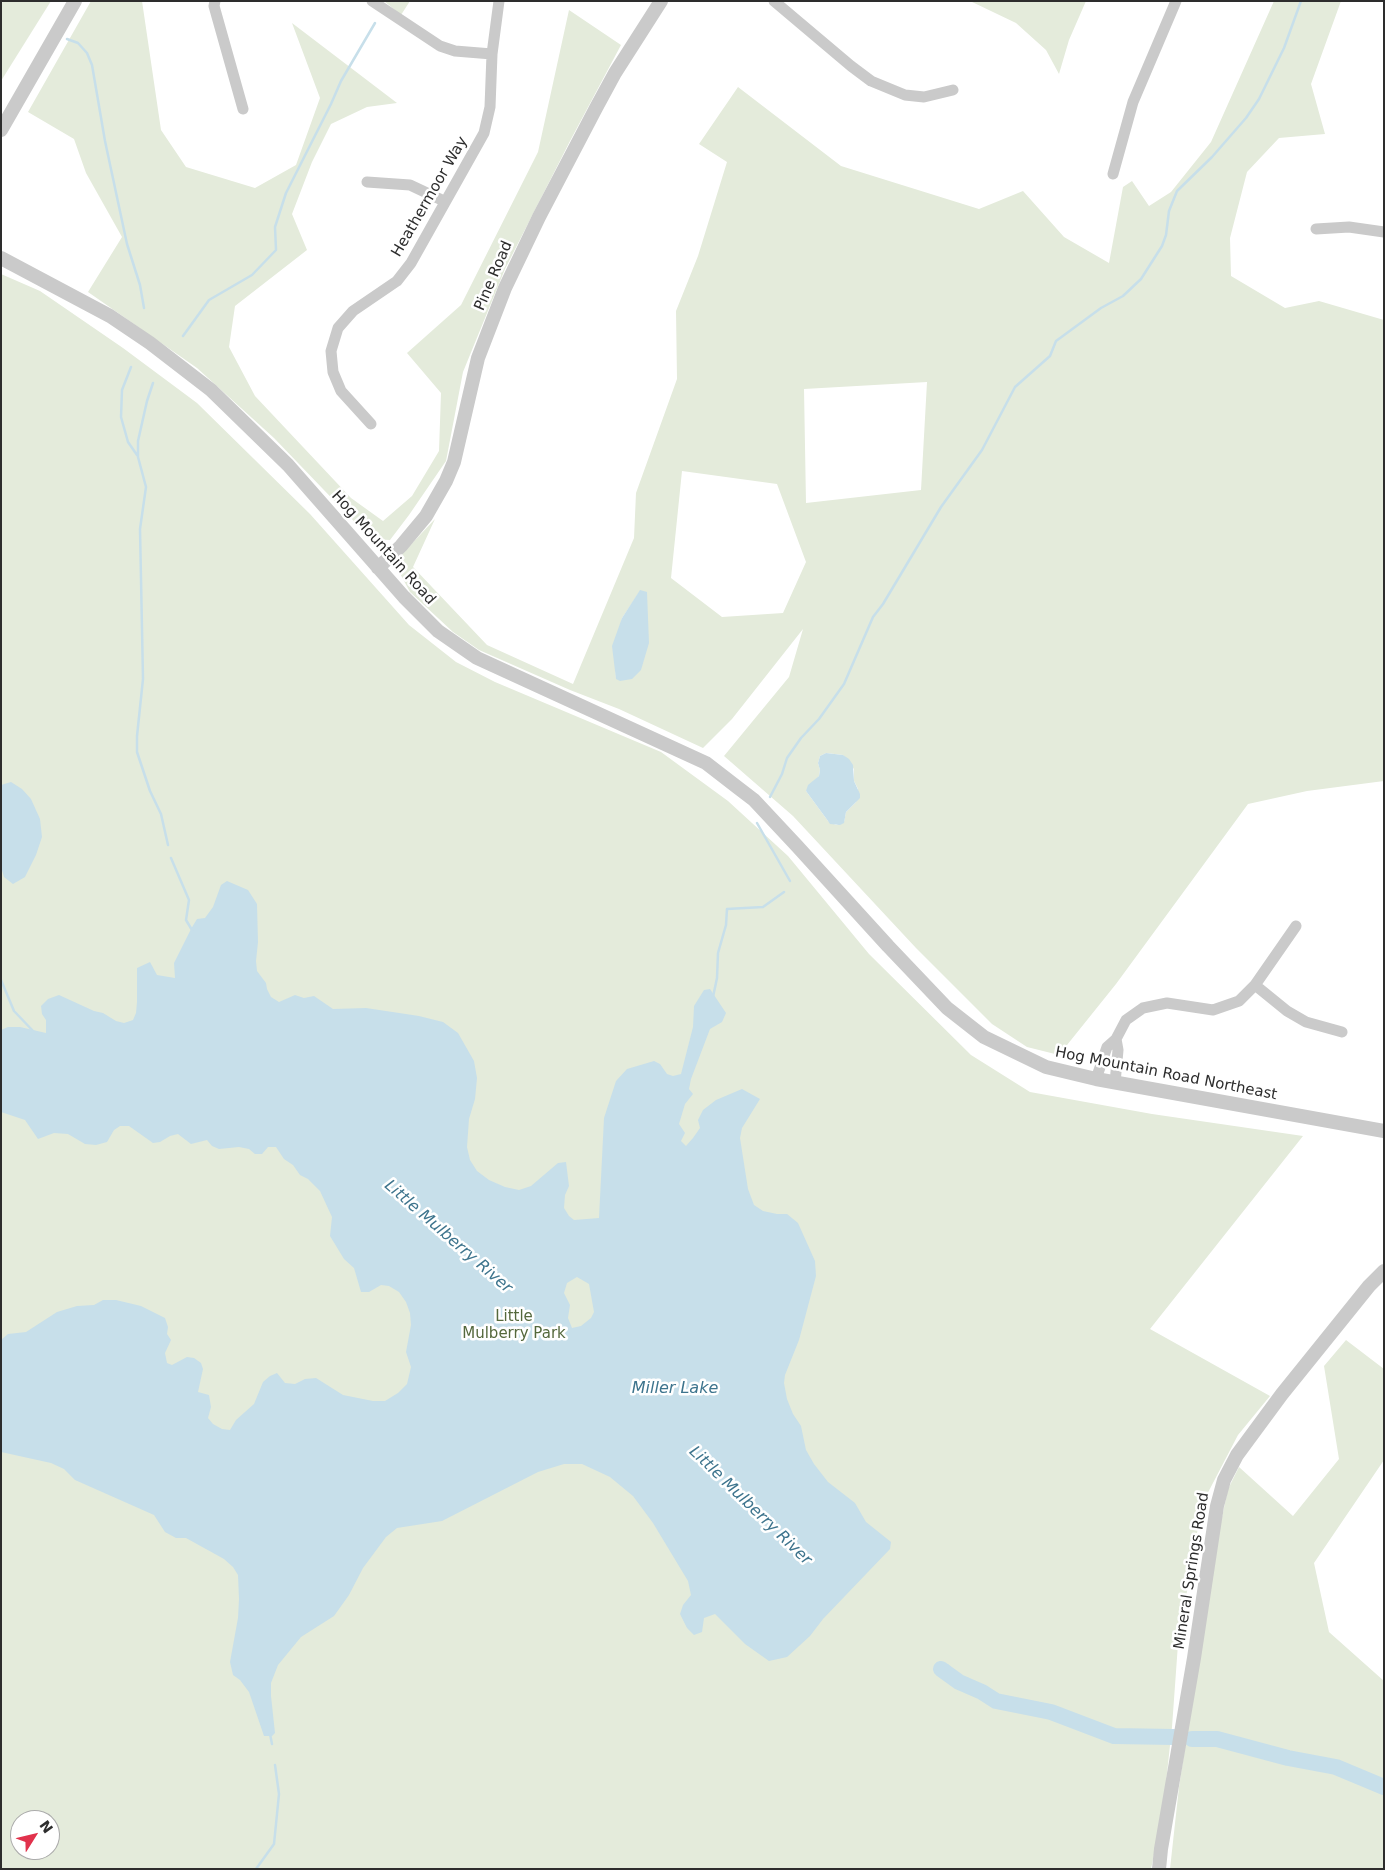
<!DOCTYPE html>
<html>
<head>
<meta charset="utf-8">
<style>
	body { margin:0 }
	#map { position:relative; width:1385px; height:1870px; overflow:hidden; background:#fff; font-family:"DejaVu Sans",sans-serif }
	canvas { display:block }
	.frame { position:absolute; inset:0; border:2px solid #2d2d2d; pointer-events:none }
	.north { position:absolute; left:10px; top:1810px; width:50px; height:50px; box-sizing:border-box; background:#fff; border:1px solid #ababab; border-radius:50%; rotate:54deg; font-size:14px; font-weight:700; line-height:20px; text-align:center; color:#2d2d2d }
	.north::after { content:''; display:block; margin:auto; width:18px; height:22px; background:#e1324c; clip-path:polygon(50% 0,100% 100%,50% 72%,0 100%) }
</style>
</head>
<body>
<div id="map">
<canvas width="1385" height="1870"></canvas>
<div class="frame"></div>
<div class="north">N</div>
</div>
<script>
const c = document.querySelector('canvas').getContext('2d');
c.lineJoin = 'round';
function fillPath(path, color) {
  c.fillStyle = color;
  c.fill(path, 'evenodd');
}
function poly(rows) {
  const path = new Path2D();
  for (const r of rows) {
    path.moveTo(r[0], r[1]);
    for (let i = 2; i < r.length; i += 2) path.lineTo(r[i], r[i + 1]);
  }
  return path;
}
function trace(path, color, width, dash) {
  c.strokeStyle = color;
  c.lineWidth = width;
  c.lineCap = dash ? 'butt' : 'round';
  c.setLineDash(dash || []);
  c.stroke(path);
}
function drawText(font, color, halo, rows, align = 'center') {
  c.font = font + ' "DejaVu Sans",sans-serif';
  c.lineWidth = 5;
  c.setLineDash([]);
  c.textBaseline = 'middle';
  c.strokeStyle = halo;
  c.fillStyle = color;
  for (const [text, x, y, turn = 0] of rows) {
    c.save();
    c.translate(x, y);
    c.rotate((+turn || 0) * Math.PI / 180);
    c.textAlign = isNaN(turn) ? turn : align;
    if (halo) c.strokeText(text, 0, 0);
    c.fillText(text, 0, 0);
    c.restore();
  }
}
const green = poly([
	[3,1,51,1,1,81,1,5],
	[91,1,142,1,161,130,186,167,255,188,296,165,320,98,292,23,397,103,367,107,331,124,312,162,292,214,307,250,235,306,229,347,255,396,351,498,383,521,412,496,439,451,441,393,407,353,461,305,538,152,569,10,621,45,570,141,505,269,463,372,446,461,409,515,390,540,371,539,274,438,197,368,88,292,122,237,86,173,74,139,28,112],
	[384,1,410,1,401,15],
	[970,1,1086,1,1069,40,1059,74,1046,50,1016,23],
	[1274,1,1341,1,1311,84,1325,134,1279,138,1247,172,1230,238,1231,276,1285,308,1319,301,1384,320,1384,781,1307,791,1248,804,1116,984,1059,1055,1027,1047,992,1024,916,948,793,816,724,756,789,677,803,629,732,719,703,748,619,709,570,690,479,650,453,632,410,592,397,568,403,553,435,519,413,567,487,645,573,684,634,538,636,493,677,379,676,311,698,256,727,162,699,144,738,87,841,166,979,209,1023,191,1064,237,1109,263,1123,187,1132,181,1149,206,1171,192,1211,142],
	[927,382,921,490,806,503,804,389],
	[682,471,777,484,806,562,783,613,722,617,671,578],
	[640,591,616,679,615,663,622,618],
	[826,753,843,755,854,769,854,781,858,789,856,802,846,812,844,822,836,825,828,821,806,791,819,776,820,770,818,763,820,756],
	[1,274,40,291,123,348,197,403,310,514,409,625,456,662,495,682,661,752,728,801,788,856,869,954,971,1055,1030,1092,1152,1114,1303,1136,1150,1329,1270,1396,1238,1435,1202,1504,1178,1644,1172,1727,1163,1810,1151,1869,1,1869],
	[20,1820,50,1820,50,1850,20,1850],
	[1346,1340,1384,1369,1384,1460,1314,1563,1329,1632,1384,1681,1384,1869,1170,1869,1179,1787,1215,1550,1228,1489,1239,1467,1293,1516,1339,1459,1324,1366]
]);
const water = poly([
	[640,590,647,592,649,643,641,670,632,679,620,681,616,679,612,646,622,618],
	[826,753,843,755,849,759,853,765,854,781,860,794,860,798,846,812,844,823,840,825,830,824,828,821,806,791,808,785,819,776,820,770,818,763,820,756],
	[11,782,22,789,31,799,40,819,42,837,36,855,25,877,13,884,4,877,1,867,1,785],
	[227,881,248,890,257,904,258,942,256,961,257,971,266,983,267,989,271,997,279,1002,295,995,304,998,314,996,333,1009,366,1008,419,1016,443,1022,458,1033,474,1061,477,1078,475,1099,469,1119,467,1147,470,1160,477,1171,489,1180,505,1187,519,1190,531,1186,558,1163,566,1162,569,1186,565,1195,564,1208,569,1216,574,1220,599,1218,604,1118,616,1081,627,1069,654,1061,660,1064,667,1074,673,1076,681,1074,693,1027,694,1006,704,990,710,989,726,1013,722,1022,710,1029,691,1079,689,1089,693,1094,685,1104,679,1124,685,1133,681,1141,686,1146,693,1138,700,1128,698,1120,703,1110,716,1100,742,1089,760,1099,742,1128,740,1138,748,1189,754,1205,763,1211,777,1214,787,1214,798,1223,815,1261,816,1276,799,1340,785,1375,784,1383,787,1399,793,1414,801,1426,806,1450,814,1464,828,1482,855,1503,866,1522,891,1542,890,1549,823,1619,810,1636,787,1657,769,1661,745,1644,715,1614,704,1618,702,1632,694,1635,687,1628,680,1614,683,1605,691,1595,688,1581,653,1523,633,1496,610,1477,582,1464,564,1464,538,1472,442,1521,397,1528,386,1537,363,1568,349,1595,334,1616,301,1637,278,1665,271,1683,271,1696,275,1733,272,1736,264,1736,249,1692,240,1680,233,1675,230,1662,238,1618,239,1599,238,1575,233,1567,224,1559,186,1538,176,1538,165,1532,154,1515,75,1480,64,1469,51,1463,1,1452,1,1340,8,1334,26,1332,57,1312,77,1306,94,1305,103,1300,116,1300,141,1306,165,1318,168,1327,167,1334,171,1340,165,1353,167,1363,172,1365,187,1357,194,1358,201,1363,203,1369,198,1392,209,1395,211,1407,208,1418,213,1424,222,1429,230,1430,236,1420,254,1404,263,1382,270,1376,277,1373,285,1383,295,1384,305,1379,316,1378,343,1395,373,1401,385,1401,398,1393,407,1384,411,1367,406,1352,411,1325,410,1313,406,1302,399,1292,389,1286,381,1285,369,1292,361,1292,354,1268,344,1259,330,1236,332,1217,320,1191,308,1179,300,1175,293,1165,284,1159,276,1147,268,1147,262,1154,255,1154,249,1149,239,1147,219,1149,212,1146,207,1140,191,1144,178,1134,170,1136,160,1142,153,1143,129,1126,120,1126,114,1130,107,1142,96,1145,85,1144,68,1134,54,1133,38,1139,25,1120,1,1112,1,1030,8,1027,20,1027,46,1033,46,1020,42,1014,41,1006,48,999,59,995,94,1011,103,1013,116,1021,124,1023,133,1020,136,1013,137,1002,137,968,150,962,157,975,175,978,174,963,191,929,197,919,205,918,213,907,221,885],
	[577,1277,589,1284,594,1312,591,1318,581,1326,572,1328,568,1318,570,1305,564,1293,567,1283],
	[948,1664,957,1674,969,1678,970,1686,966,1688,962,1688,943,1673,941,1669,943,1665]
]);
const stream = poly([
	[67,39,78,43,87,53,92,65,105,141,127,244,140,285,144,308],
	[183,336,209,300,252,275,276,250,275,227,286,193,331,104,341,81,375,23],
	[131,367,122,390,121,417,128,442,137,455],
	[153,383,147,401,138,441,138,457,146,487,140,529,143,679,137,736,137,752,150,791,161,814,168,845],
	[770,797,782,774,787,758,801,738,819,719,844,684,873,617,883,604,941,507,982,450,1015,387,1050,356,1056,341,1101,308,1123,296,1141,279,1162,246,1166,235,1169,211,1177,191,1212,157,1246,118,1259,99,1284,48,1301,1],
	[757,823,790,881],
	[171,858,189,900,186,920,192,930],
	[1,980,14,1011,35,1033],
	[713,997,717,978,718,953,726,925,727,909,763,907,784,892],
	[270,1734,272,1744],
	[256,1869,274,1844,279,1794,275,1765]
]);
const river = poly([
	[941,1669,959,1682,982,1692,996,1701,1051,1712,1114,1736,1174,1737],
	[1192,1739,1217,1739,1288,1758,1336,1767,1384,1787]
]);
const minor = poly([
	[215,1,214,6,243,109],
	[372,1,440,46,455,51,492,54],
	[774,1,851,66,871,81,905,95,924,97,953,90],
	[1113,174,1133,102,1176,1],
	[367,182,410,185,444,201],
	[1316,229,1349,227,1384,232],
	[371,424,341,391,333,372,331,351,338,328,353,311,397,281,411,263,484,133,490,107,492,54,499,1],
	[1255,985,1287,1011,1306,1022,1342,1032],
	[1096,1079,1107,1047,1116,1039,1126,1020,1143,1008,1167,1003,1213,1010,1239,1001,1255,985,1296,926],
	[1115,1083,1118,1050,1116,1039]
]);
const tertiary = poly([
	[1,130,75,1],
	[1,258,110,316,150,343,211,390,288,465,404,597,438,631,477,658,706,763,737,787,754,800,797,846,888,946,947,1008,984,1037,1046,1067,1096,1079,1384,1131],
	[378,568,401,546,426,516,446,481,454,462,478,358,505,288,539,217,596,108,615,73,661,1],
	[1159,1869,1161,1849,1194,1658,1217,1506,1224,1480,1237,1455,1282,1394,1369,1286,1384,1271]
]);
const streetNames = [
	["Heathermoor Way",430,197,-60],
	["Pine Road",494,276,-67],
	["Hog Mountain Road",383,548,48],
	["Hog Mountain Road Northeast",1166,1074,11],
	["Mineral Springs Road",1192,1571,-81]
];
const parkNames = [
	["Little",514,1317],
	["Mulberry Park",514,1334]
];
const waterNames = [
	["Little Mulberry River",448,1237,41],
	["Miller Lake",675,1389],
	["Little Mulberry River",750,1506,44]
];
fillPath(green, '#e4ebdb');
fillPath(water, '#c7dfea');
trace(stream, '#c7dfea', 2.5);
trace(river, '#c7dfea', 16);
trace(minor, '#cacaca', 11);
trace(tertiary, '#cacaca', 14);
drawText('15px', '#2d2d2d', '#fff', streetNames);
drawText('15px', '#54683c', '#fff', parkNames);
drawText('italic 16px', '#3d748d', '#fff', waterNames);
</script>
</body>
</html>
